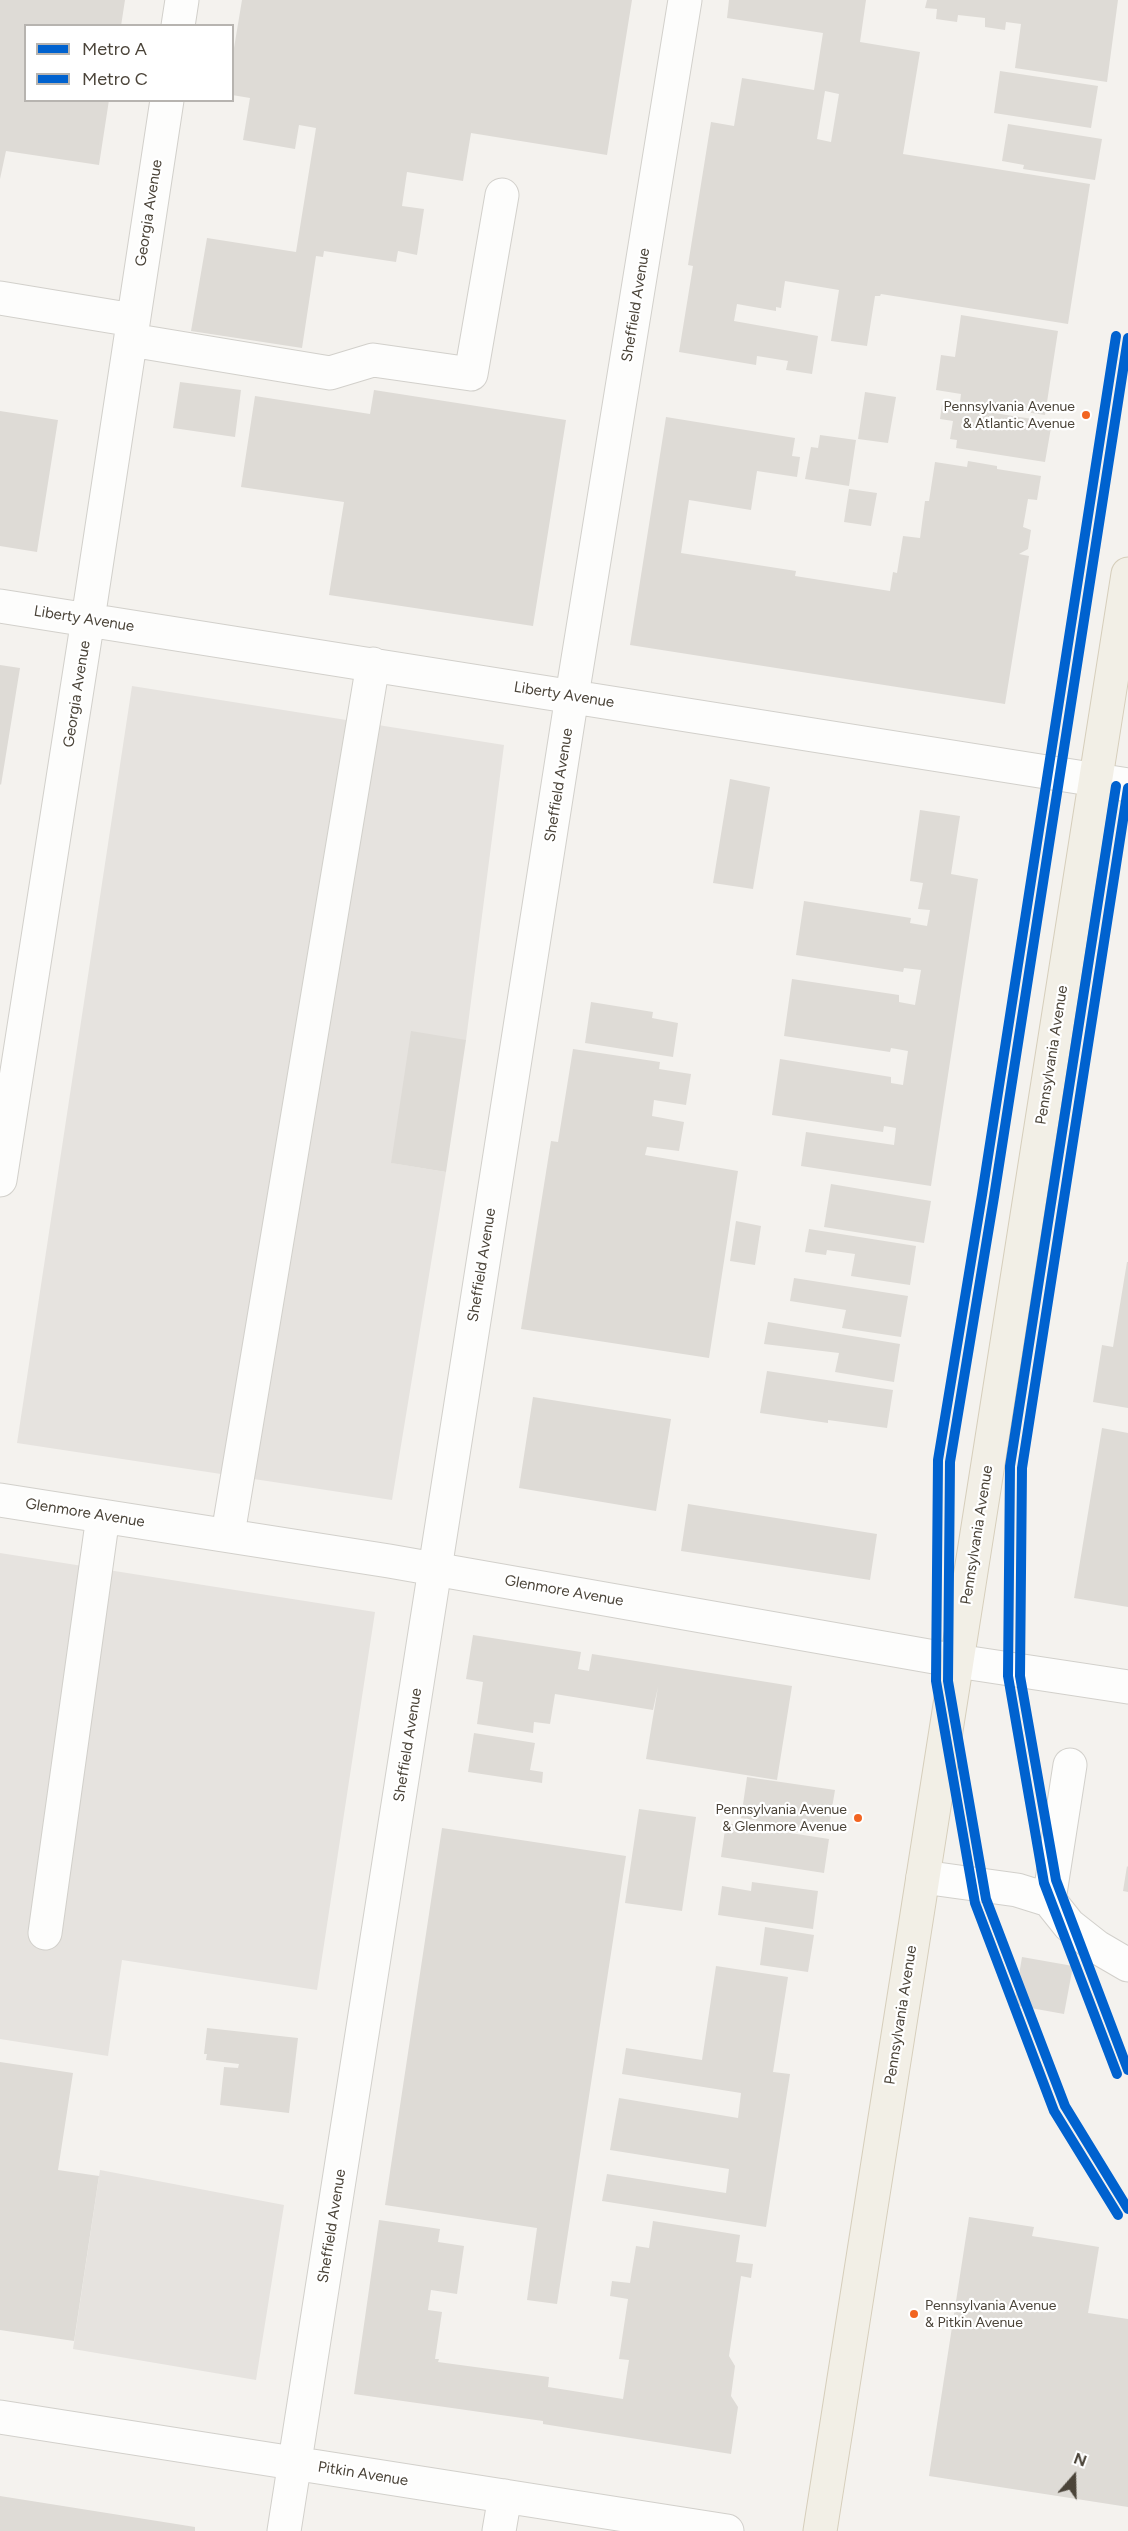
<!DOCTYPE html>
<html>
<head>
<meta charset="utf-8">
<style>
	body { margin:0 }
	#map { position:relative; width:1128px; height:2531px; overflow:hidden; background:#f4f2ee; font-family:Figtree,sans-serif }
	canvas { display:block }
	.legend { position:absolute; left:24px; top:24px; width:210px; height:78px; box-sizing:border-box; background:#fff; border:2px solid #b7b4b0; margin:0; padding:8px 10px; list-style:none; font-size:18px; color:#4b4439 }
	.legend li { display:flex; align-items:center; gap:12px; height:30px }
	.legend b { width:30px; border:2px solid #b7b4b0 }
	.north { position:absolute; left:1044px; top:2447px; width:60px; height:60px; -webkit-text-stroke:4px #fff; paint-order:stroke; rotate:20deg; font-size:16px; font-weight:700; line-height:24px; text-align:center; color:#4b4439 }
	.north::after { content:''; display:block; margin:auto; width:21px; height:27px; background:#4b4439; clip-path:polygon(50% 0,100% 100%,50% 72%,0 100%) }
</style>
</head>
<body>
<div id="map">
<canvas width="1128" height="2531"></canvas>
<ul class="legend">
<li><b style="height:8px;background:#0062cf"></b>Metro A</li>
<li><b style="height:8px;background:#0062cf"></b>Metro C</li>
</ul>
<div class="north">N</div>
</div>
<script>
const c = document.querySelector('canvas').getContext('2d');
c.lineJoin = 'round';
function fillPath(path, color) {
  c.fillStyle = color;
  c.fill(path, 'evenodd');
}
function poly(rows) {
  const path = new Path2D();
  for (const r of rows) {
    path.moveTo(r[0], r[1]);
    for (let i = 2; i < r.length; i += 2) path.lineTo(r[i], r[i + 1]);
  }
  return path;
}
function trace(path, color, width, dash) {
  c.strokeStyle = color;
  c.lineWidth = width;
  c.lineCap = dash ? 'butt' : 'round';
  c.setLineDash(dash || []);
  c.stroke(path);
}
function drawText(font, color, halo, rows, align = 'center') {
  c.font = font + ' Figtree,sans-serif';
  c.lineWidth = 4.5;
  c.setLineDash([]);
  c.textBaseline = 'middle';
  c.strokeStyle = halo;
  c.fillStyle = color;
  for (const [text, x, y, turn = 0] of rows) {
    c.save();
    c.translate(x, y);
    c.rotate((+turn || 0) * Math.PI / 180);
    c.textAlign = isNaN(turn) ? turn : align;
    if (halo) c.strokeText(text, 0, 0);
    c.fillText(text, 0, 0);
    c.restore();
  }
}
const parking = poly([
	[132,686,504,745,466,1040,392,1163,446,1172,392,1500,17,1443],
	[0,1553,375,1612,317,1990,122,1960,108,2056,0,2039],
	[100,2170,284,2205,256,2380,73,2349]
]);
const building = poly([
	[0,0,125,0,121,26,26,26,26,100,109,100,99,165,6,151,0,179],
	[242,0,632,0,607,155,471,133,463,181,407,172,402,206,424,209,417,255,398,251,396,262,324,251,323,257,316,256,302,348,191,331,207,238,296,252,316,128,299,125,295,149,243,140,250,98,232,95,232,60],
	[729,0,866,0,860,42,920,52,903,154,1090,184,1068,324,881,294,880,296,875,296,867,346,831,341,839,290,785,281,781,308,776,307,776,311,737,304,734,321,818,336,812,374,786,370,788,361,757,356,756,365,679,352,693,266,688,265,711,122,734,126,742,78,814,90,823,33,727,18],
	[825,91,839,94,831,142,817,139],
	[927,0,1118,0,1107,82,1015,68,1021,24,1006,22,1005,30,985,27,985,18,958,15,957,22,936,19,937,9,925,8],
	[1000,71,1098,86,1091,128,994,113],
	[1008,124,1102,139,1095,180,1023,169,1024,165,1002,161],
	[961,315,1058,331,1045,415,960,402,961,394,936,390,941,355,955,357],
	[180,382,241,390,235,437,173,428],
	[374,390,566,420,533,626,329,595,344,502,241,487,255,396,370,414],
	[865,392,896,397,888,443,858,439],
	[942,405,1052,422,1045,462,956,448,957,440,950,439,953,421,940,419],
	[0,411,58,420,37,552,0,546],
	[666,417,795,438,792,456,800,457,797,477,757,471,751,510,689,500,681,553,796,571,795,576,890,591,893,572,897,573,903,536,920,538,925,501,929,501,935,462,967,467,968,461,997,466,997,469,1041,476,1037,500,1028,499,1025,516,1023,527,1031,530,1028,549,1019,554,1029,556,1005,704,630,645],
	[820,435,856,440,849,486,805,479,811,447,818,448],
	[849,489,877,493,871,526,844,522],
	[0,665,20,668,1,785,0,784],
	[730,779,770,787,753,889,713,883],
	[920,810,960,816,951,874,978,879,931,1186,801,1166,806,1132,894,1145,896,1128,884,1126,883,1132,772,1115,780,1059,891,1077,891,1083,903,1085,908,1051,891,1048,890,1052,784,1036,792,979,899,995,899,1002,915,1005,921,970,904,968,903,972,796,955,804,901,911,918,910,923,927,926,930,910,918,909,923,883,910,881],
	[591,1002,653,1012,652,1018,678,1023,673,1057,585,1043],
	[411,1031,466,1040,446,1172,391,1163],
	[573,1049,660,1062,659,1069,691,1074,686,1105,654,1100,652,1116,684,1122,679,1151,647,1147,645,1155,738,1171,709,1358,521,1329,551,1141,558,1142],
	[831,1184,931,1201,924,1243,824,1227],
	[736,1221,761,1226,755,1265,730,1261],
	[809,1229,916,1246,910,1285,851,1276,855,1254,827,1250,826,1255,805,1252],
	[1127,1262,1128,1262,1128,1408,1093,1402,1102,1345,1113,1347],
	[794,1278,908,1296,901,1337,842,1328,846,1310,790,1301],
	[768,1322,900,1344,894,1382,835,1372,839,1353,764,1344],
	[767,1371,893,1390,887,1428,828,1420,828,1423,760,1413],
	[533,1397,671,1419,656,1511,519,1488],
	[1102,1428,1128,1433,1128,1607,1074,1598],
	[688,1504,877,1534,870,1580,681,1551],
	[473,1635,581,1652,578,1669,589,1671,592,1654,792,1686,777,1780,646,1759,658,1687,653,1710,555,1694,550,1724,534,1722,533,1733,477,1724,483,1682,466,1679],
	[474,1733,535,1743,530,1770,543,1772,542,1783,468,1772],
	[747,1777,835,1790,828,1832,741,1818],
	[639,1809,696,1817,682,1911,625,1903],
	[726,1823,829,1839,824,1873,721,1857],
	[442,1828,626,1856,557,2304,527,2300,537,2228,385,2205],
	[1127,1866,1128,1867,1128,1892,1123,1891],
	[752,1882,818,1891,813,1929,718,1915,722,1886,751,1891],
	[765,1927,814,1935,808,1972,760,1965],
	[1022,1957,1073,1966,1064,2014,1014,2005],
	[716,1966,788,1977,773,2072,790,2074,766,2227,602,2201,607,2174,726,2193,729,2169,610,2150,619,2098,738,2118,741,2093,622,2074,626,2048,702,2060],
	[207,2028,298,2038,289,2113,220,2105,224,2067,238,2068,239,2064,206,2060,207,2054,204,2054],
	[0,2062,73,2073,58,2170,99,2176,74,2341,0,2330],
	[969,2217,1034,2227,1032,2236,1099,2247,1088,2313,1128,2319,1128,2507,929,2476],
	[379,2220,440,2229,438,2242,464,2246,457,2294,431,2290,428,2310,442,2312,435,2359,439,2359,438,2362,549,2377,548,2387,623,2399,629,2360,619,2359,628,2299,610,2296,612,2281,630,2283,636,2246,649,2248,653,2221,740,2235,736,2262,753,2264,751,2278,741,2276,729,2356,735,2366,731,2396,738,2407,731,2454,543,2424,543,2421,354,2394],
	[0,2496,195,2527,195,2531,0,2531]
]);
const minor = poly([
	[178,26,182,0],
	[0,298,133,320],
	[131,340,330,373,373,360,471,374,502,195],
	[0,606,1128,785],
	[0,1180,88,619,167,100],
	[0,1500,389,1561,957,1661,1128,1687],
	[228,1534,373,664],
	[923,1877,1017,1890,1049,1900,1069,1925,1097,1947,1128,1965],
	[1049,1900,1070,1765],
	[45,1933,103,1516],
	[0,2417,727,2531],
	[284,2531,572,696,685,0],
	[499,2531,505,2496]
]);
const major = poly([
	[820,2531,1128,574]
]);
const metro1 = poly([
	[1128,338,994,1197,950,1462,948,1681,986,1899,1065,2106,1128,2209],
	[1128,788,1022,1468,1020,1676,1056,1880,1128,2070]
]);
const metro2 = poly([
	[1116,336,982,1195,938,1460,936,1681,975,1903,1054,2111,1118,2215],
	[1116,786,1010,1466,1008,1676,1044,1883,1117,2074]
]);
const markers = [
	[1086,415,5,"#f26522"],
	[858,1818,5,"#f26522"],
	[914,2314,5,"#f26522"]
];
const busNames = [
	["Pennsylvania Avenue",1075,407],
	["& Atlantic Avenue",1075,424],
	["Pennsylvania Avenue",847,1810],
	["& Glenmore Avenue",847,1827],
	["Pennsylvania Avenue",925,2306,"left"],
	["& Pitkin Avenue",925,2323,"left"]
];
const streetNames = [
	["Georgia Avenue",149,213,-81],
	["Sheffield Avenue",636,305,-81],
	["Liberty Avenue",84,619,9],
	["Georgia Avenue",77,694,-81],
	["Liberty Avenue",564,695,9],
	["Sheffield Avenue",559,785,-81],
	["Pennsylvania Avenue",1052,1055,-81],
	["Sheffield Avenue",482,1265,-81],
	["Glenmore Avenue",85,1513,9],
	["Pennsylvania Avenue",977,1535,-81],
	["Glenmore Avenue",564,1591,10],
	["Sheffield Avenue",408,1745,-81],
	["Pennsylvania Avenue",901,2015,-81],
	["Sheffield Avenue",332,2226,-81],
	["Pitkin Avenue",363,2474,9]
];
fillPath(parking, '#e6e3df');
fillPath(building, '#dedbd6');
trace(minor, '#d2d0cb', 35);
trace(major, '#d6cebb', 35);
trace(minor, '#fdfdfc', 33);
trace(major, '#f2efe6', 33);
trace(metro1, '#0062cf', 10);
trace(metro2, '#0062cf', 10);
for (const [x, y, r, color] of markers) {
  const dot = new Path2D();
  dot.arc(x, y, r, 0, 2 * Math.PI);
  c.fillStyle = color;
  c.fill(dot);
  trace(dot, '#fff', 2);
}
drawText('14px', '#4b4439', '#fff', busNames, 'right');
drawText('15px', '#4b4439', '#fff', streetNames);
</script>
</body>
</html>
